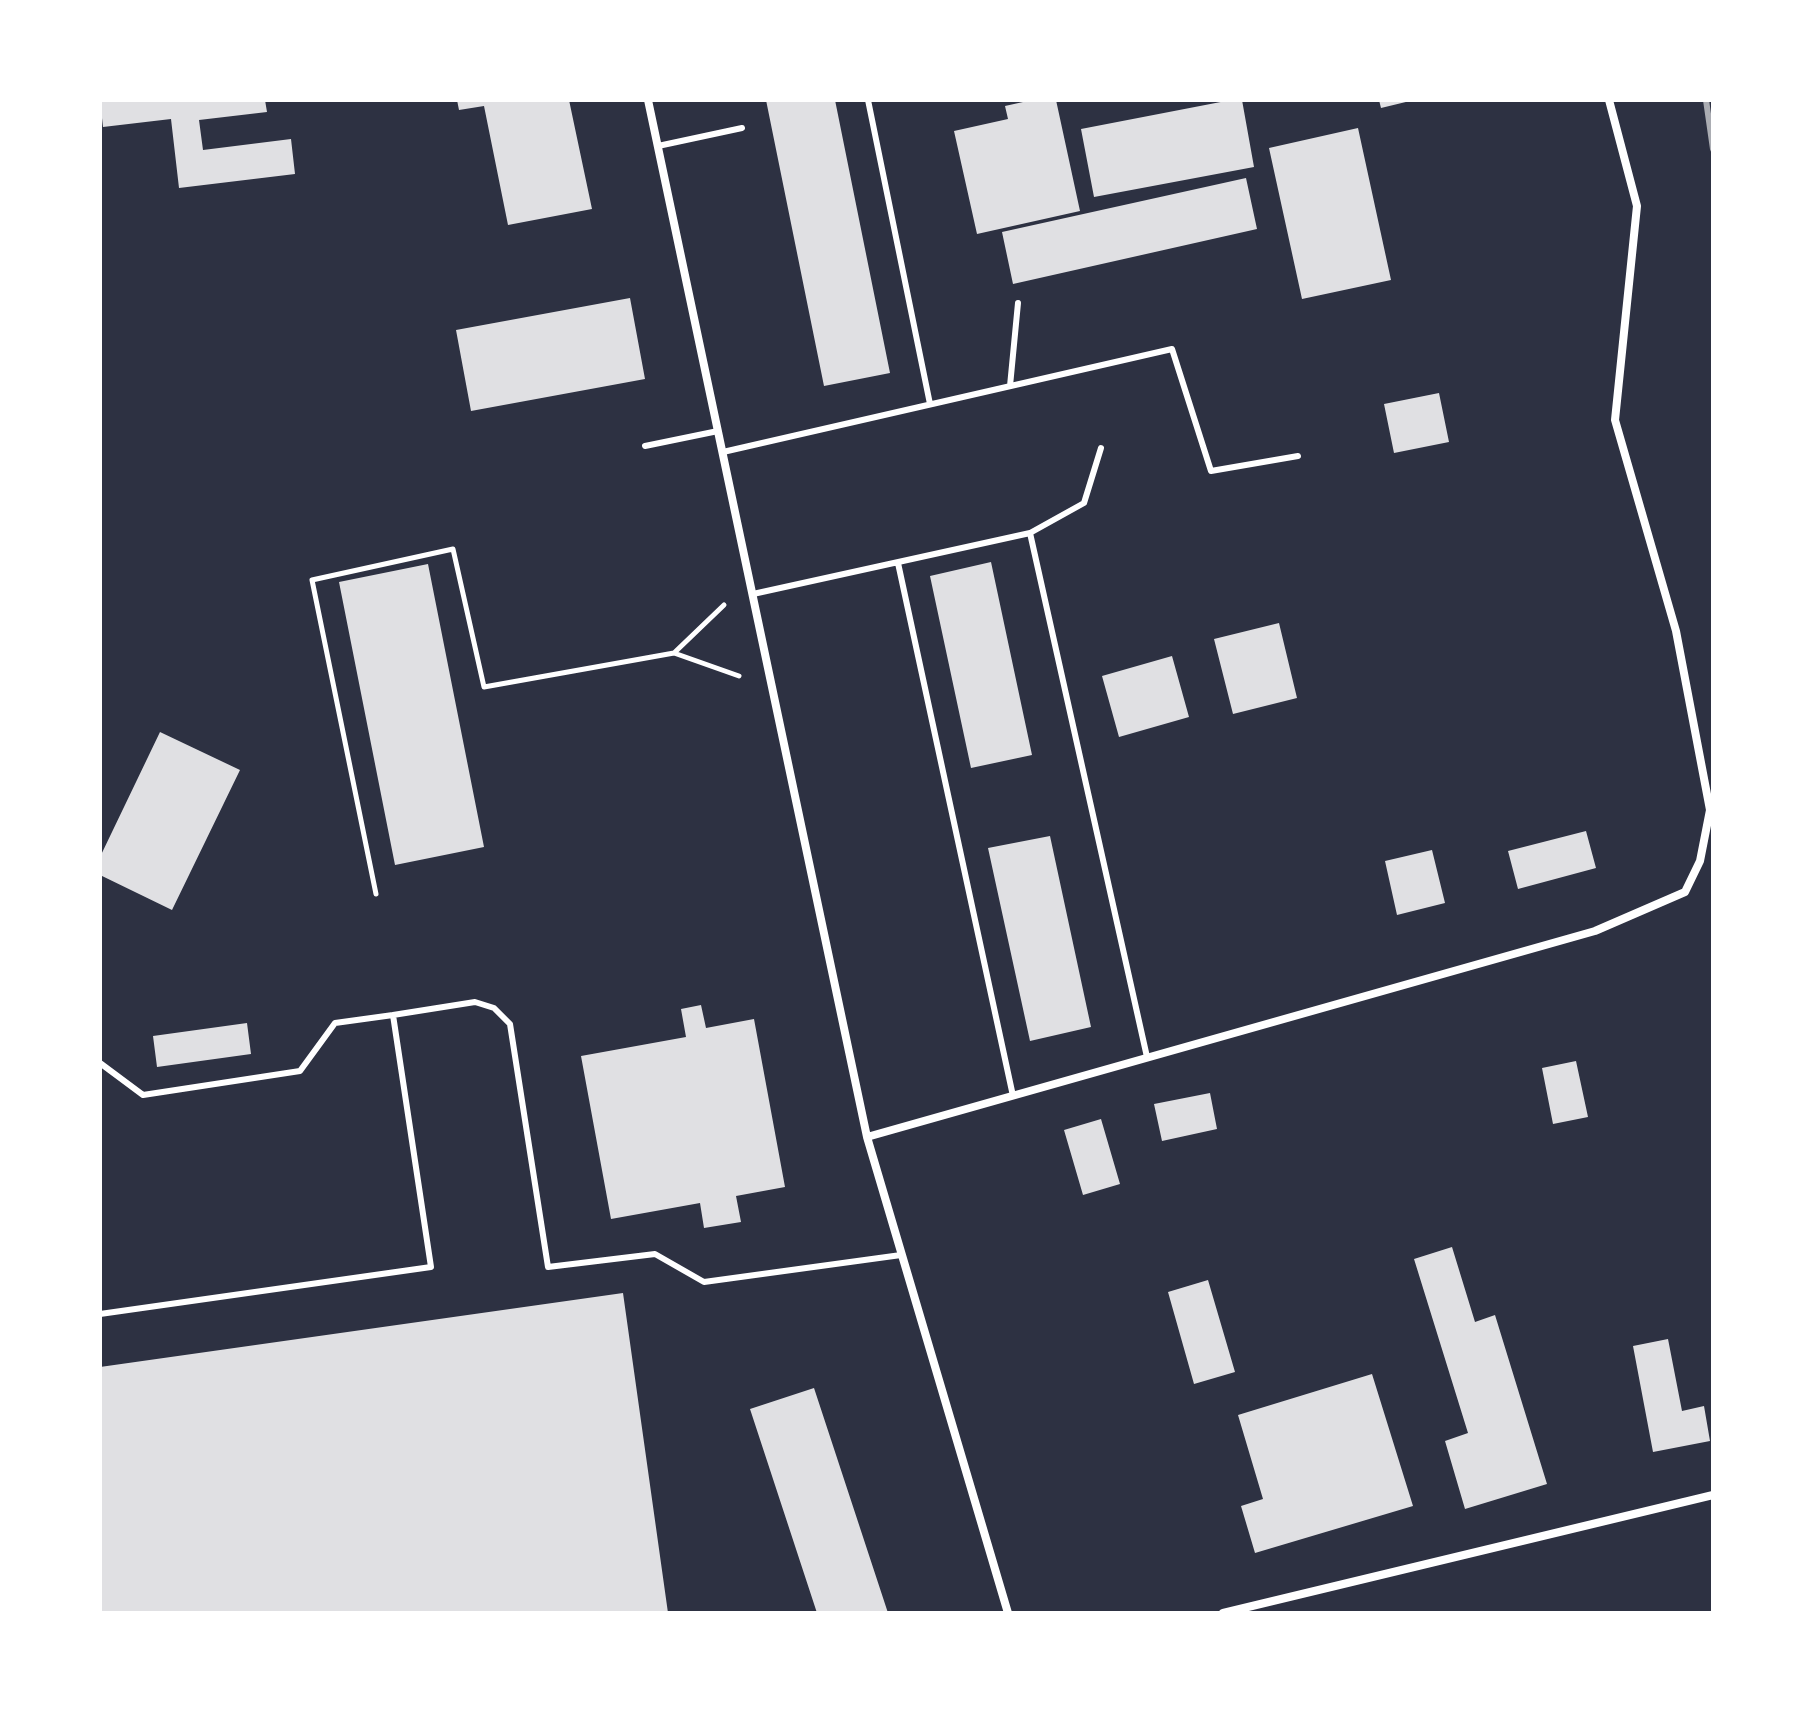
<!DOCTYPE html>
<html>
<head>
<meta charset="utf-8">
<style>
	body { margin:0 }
	#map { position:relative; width:1813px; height:1713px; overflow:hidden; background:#2d3142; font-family:"PT Sans",sans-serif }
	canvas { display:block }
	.frame { position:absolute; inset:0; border:102px solid #fff; pointer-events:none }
</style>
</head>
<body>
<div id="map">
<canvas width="1813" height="1713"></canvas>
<div class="frame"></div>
</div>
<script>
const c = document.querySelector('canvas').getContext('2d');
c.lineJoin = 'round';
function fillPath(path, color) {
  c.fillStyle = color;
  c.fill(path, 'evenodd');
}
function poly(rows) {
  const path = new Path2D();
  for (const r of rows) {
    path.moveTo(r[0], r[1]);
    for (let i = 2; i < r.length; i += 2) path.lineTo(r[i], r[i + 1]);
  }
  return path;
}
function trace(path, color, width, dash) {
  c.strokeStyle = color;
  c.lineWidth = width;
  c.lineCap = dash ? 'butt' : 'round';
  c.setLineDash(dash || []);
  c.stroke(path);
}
const building = poly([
	[100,100,265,100,267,112,199,120,203,150,291,139,295,174,179,188,171,119,103,127],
	[457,100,569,100,592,209,508,225,484,106,459,110],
	[766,100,835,100,890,373,824,386],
	[1032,100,1056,100,1080,211,977,234,954,131,1008,119,1005,106],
	[1231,100,1242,100,1254,167,1094,197,1081,129],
	[1379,100,1410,100,1410,101,1381,108],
	[1358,128,1391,280,1302,299,1269,148],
	[1246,178,1257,229,1013,284,1002,232],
	[630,298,645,379,471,411,456,330],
	[1439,393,1449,442,1394,453,1384,404],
	[991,562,1032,755,971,768,930,576],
	[428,564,484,847,395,865,339,582],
	[1279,623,1297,698,1233,714,1214,639],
	[1172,656,1189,717,1119,737,1102,676],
	[160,732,240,770,172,910,100,875,100,857],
	[1586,831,1596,868,1518,889,1508,851],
	[1050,836,1091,1027,1030,1041,988,848],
	[1432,850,1445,903,1397,915,1385,861],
	[701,1005,706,1028,754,1019,785,1187,736,1196,741,1222,704,1228,700,1203,611,1219,581,1056,686,1037,681,1009],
	[247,1023,251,1054,157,1067,153,1036],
	[1576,1061,1588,1117,1553,1124,1542,1068],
	[1210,1093,1217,1129,1162,1141,1154,1104],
	[1101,1119,1120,1184,1083,1195,1064,1130],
	[1452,1247,1475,1322,1495,1315,1547,1484,1465,1509,1445,1441,1468,1433,1414,1259],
	[1208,1280,1235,1372,1194,1384,1168,1292],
	[623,1293,668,1613,100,1613,100,1367],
	[1668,1339,1682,1411,1704,1406,1710,1441,1653,1452,1633,1346],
	[1372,1374,1413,1506,1255,1553,1241,1506,1263,1499,1238,1415],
	[814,1388,888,1613,817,1613,750,1409]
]);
const path = poly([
	[674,653,724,605],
	[376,894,312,580,453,549,484,687,674,653,739,676]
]);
const service = poly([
	[868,100,930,404],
	[658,146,742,128],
	[1010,386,1018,303],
	[645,446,718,431],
	[723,452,1172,349,1211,471,1298,456],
	[1030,533,1084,503,1101,448],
	[898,563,1013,1096],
	[753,594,1030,533,1147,1057],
	[100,1063,143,1095,300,1071,335,1023,393,1015],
	[100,1314,431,1267,393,1015,475,1002,494,1008,510,1024,548,1267,655,1254,704,1282,901,1255]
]);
const minor = poly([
	[648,100,867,1137,1008,1613],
	[867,1137,1595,931,1685,892,1700,861,1710,810,1676,631,1615,420,1637,206,1609,100],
	[1223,1613,1713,1495]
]);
const rail = poly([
	[1706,100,1713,149]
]);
fillPath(building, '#e0e0e3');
trace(path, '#fff', 5);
trace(service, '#fff', 6);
trace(minor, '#fff', 8);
trace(rail, '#abadb3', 6);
</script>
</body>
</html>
